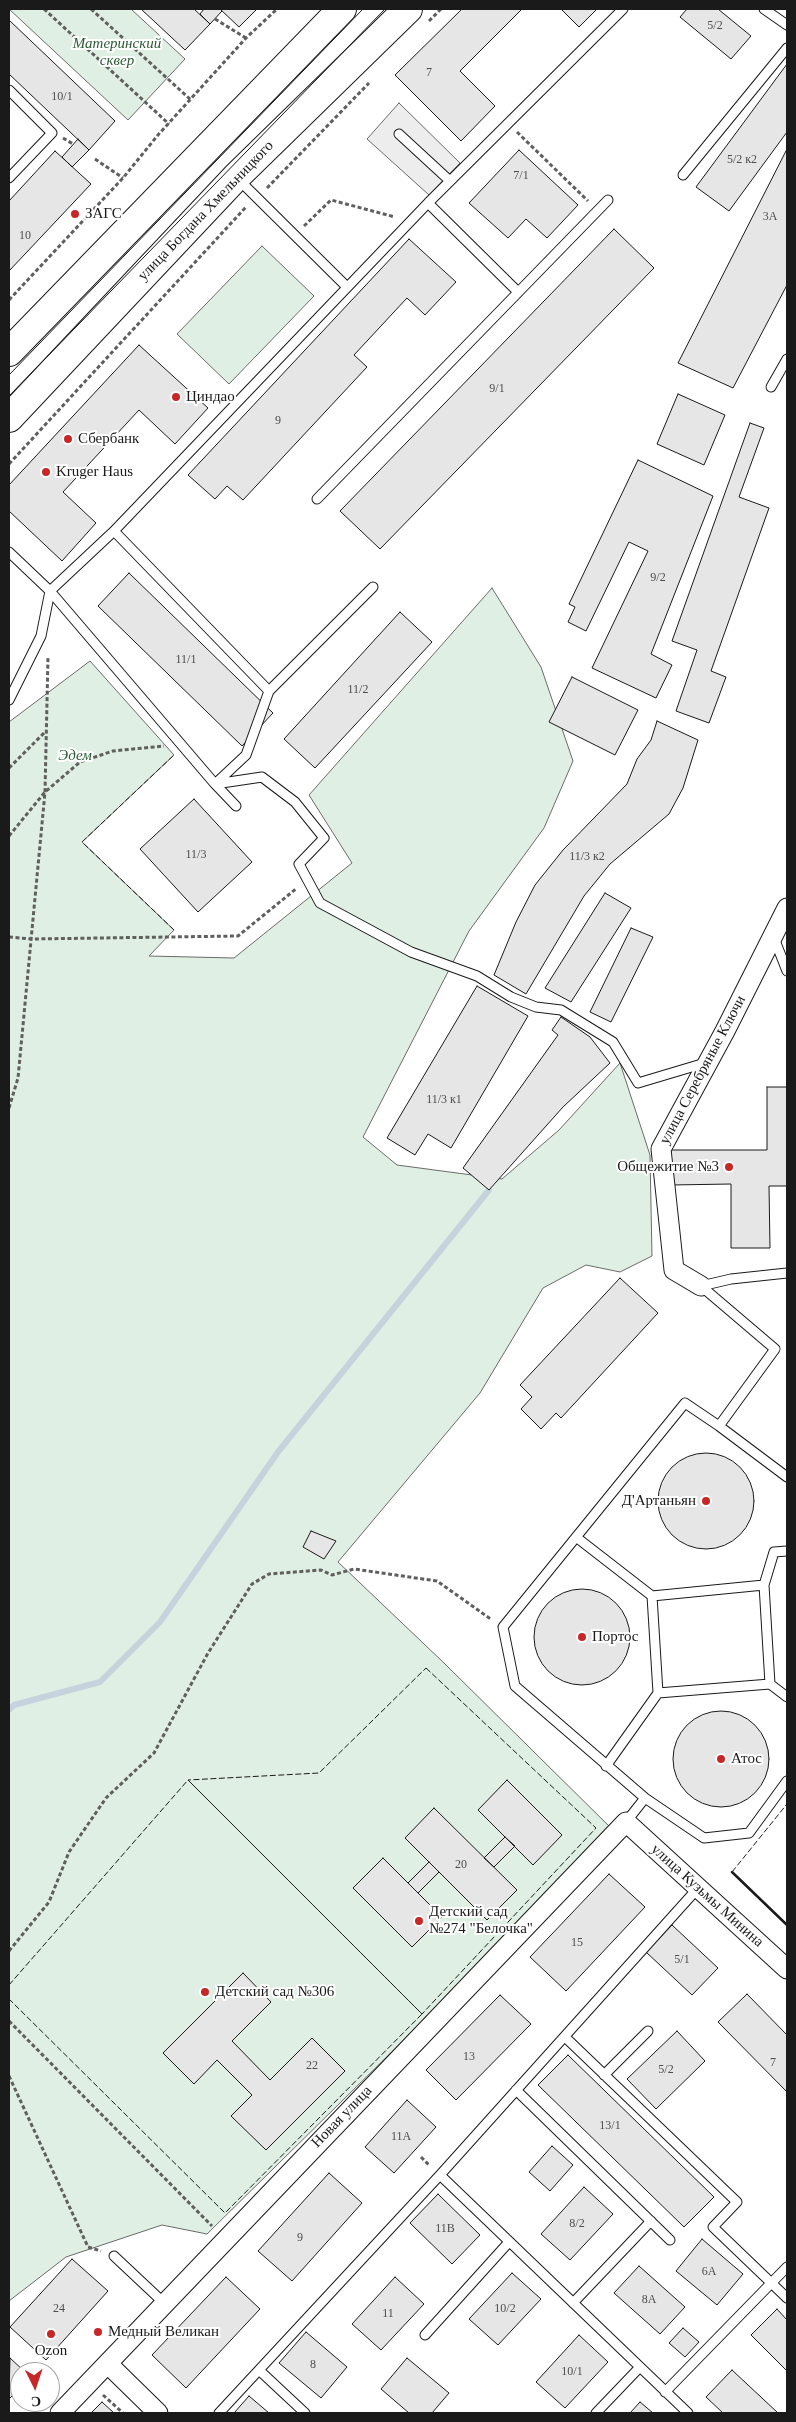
<!DOCTYPE html>
<html>
<head>
<meta charset="utf-8">
<style>
	body { margin:0 }
	#map { position:relative; width:796px; height:2422px; overflow:hidden; background:#fff; font-family:Georgia,serif }
	canvas { display:block }
	.frame { position:absolute; inset:0; border:10px solid #1a1a1a; pointer-events:none }
	.north { position:absolute; left:10px; top:2362px; width:50px; height:50px; box-sizing:border-box; background:#fff; border:1px solid #a3a3a3; border-radius:50%; rotate:176deg; font-size:14px; font-weight:700; line-height:20px; text-align:center; color:#1a1a1a }
	.north::after { content:''; display:block; margin:auto; width:18px; height:22px; background:#c62828; clip-path:polygon(50% 0,100% 100%,50% 72%,0 100%) }
</style>
</head>
<body>
<div id="map">
<canvas width="796" height="2422"></canvas>
<div class="frame"></div>
<div class="north">С</div>
</div>
<script>
const c = document.querySelector('canvas').getContext('2d');
c.lineJoin = 'round';
function fillPath(path, color) {
  c.fillStyle = color;
  c.fill(path, 'evenodd');
}
function poly(rows) {
  const path = new Path2D();
  for (const r of rows) {
    if (r.length === 3) {
      path.moveTo(r[0] + r[2], r[1]);
      path.arc(r[0], r[1], r[2], 0, 2 * Math.PI);
      continue;
    }
    path.moveTo(r[0], r[1]);
    for (let i = 2; i < r.length; i += 2) path.lineTo(r[i], r[i + 1]);
  }
  return path;
}
function trace(path, color, width, dash) {
  c.strokeStyle = color;
  c.lineWidth = width;
  c.lineCap = dash ? 'butt' : 'round';
  c.setLineDash(dash || []);
  c.stroke(path);
}
function drawText(font, color, halo, rows, align = 'center') {
  c.font = font + ' Georgia,serif';
  c.lineWidth = 4;
  c.setLineDash([]);
  c.textBaseline = 'middle';
  c.strokeStyle = halo;
  c.fillStyle = color;
  for (const [text, x, y, turn = 0] of rows) {
    c.save();
    c.translate(x, y);
    c.rotate((+turn || 0) * Math.PI / 180);
    c.textAlign = isNaN(turn) ? turn : align;
    if (halo) c.strokeText(text, 0, 0);
    c.fillText(text, 0, 0);
    c.restore();
  }
}
const green = poly([
	[9,9,131,9,185,59,128,120,9,9],
	[262,246,314,296,229,384,177,334,262,246],
	[492,588,541,667,573,761,544,828,469,931,363,1137,397,1165,502,1179,559,1130,620,1063,650,1155,652,1256,620,1272,586,1265,543,1288,480,1393,338,1562,444,1663,615,1832,207,2234,162,2225,66,2257,9,2301,9,722,90,661,174,755,82,842,174,930,149,956,234,958,352,863,309,795,492,588]
]);
const parking = poly([
	[399,103,460,163,429,195,367,139,399,103]
]);
const stream = poly([
	[9,1710,14,1705,100,1682,160,1622,278,1452,489,1190]
]);
const building = poly([
	[141,9,194,9,210,24,185,50,141,9],
	[204,9,220,9,222,11,210,24,200,14,204,9],
	[220,9,257,9,239,27,220,9],
	[462,9,522,9,460,71,495,106,461,141,395,75,462,9],
	[561,9,597,9,579,27,561,9],
	[687,9,718,9,751,36,731,59,680,17,687,9],
	[9,20,115,121,89,150,9,74,9,20],
	[787,64,787,132,729,211,696,187,787,64],
	[78,139,89,150,72,167,62,157,78,139],
	[787,149,787,285,733,388,678,363,787,149],
	[519,150,578,205,547,238,526,219,508,238,469,203,519,150],
	[55,151,91,184,9,271,9,201,55,151],
	[614,229,654,268,380,549,340,511,614,229],
	[409,239,456,282,425,315,407,298,354,355,367,367,243,500,227,486,215,499,188,475,409,239],
	[139,345,208,408,175,444,139,410,63,492,96,523,62,561,9,511,9,485,139,345],
	[678,394,725,415,704,465,657,444,678,394],
	[750,423,764,428,739,497,769,508,711,671,726,677,709,723,676,711,697,650,672,641,750,423],
	[638,460,713,496,651,654,672,665,656,698,592,668,648,551,629,542,586,631,568,622,575,607,569,604,638,460],
	[129,573,273,713,242,746,98,606,129,573],
	[400,612,432,642,315,768,284,739,400,612],
	[572,677,638,710,615,755,549,722,572,677],
	[657,721,698,740,683,788,669,814,610,864,584,896,526,994,494,975,516,922,535,885,563,850,627,784,637,759,651,740,657,721],
	[194,799,252,862,198,912,140,849,194,799],
	[605,893,631,908,571,1002,545,988,605,893],
	[631,928,653,937,611,1022,590,1012,631,928],
	[477,986,528,1016,451,1148,428,1134,415,1155,387,1138,477,986],
	[561,1017,590,1037,610,1063,563,1107,489,1190,463,1168,558,1035,552,1030,561,1017],
	[767,1087,787,1087,787,1186,769,1186,770,1248,731,1248,731,1184,671,1185,671,1150,767,1150,767,1087],
	[620,1278,658,1313,561,1418,556,1413,541,1429,521,1409,532,1397,520,1385,620,1278],
	[706,1501,48],
	[311,1531,336,1541,324,1559,303,1547,311,1531],
	[582,1637,48],
	[721,1759,48],
	[507,1780,562,1835,533,1865,478,1810,507,1780],
	[434,1808,517,1890,487,1920,405,1838,434,1808],
	[505,1837,515,1846,494,1867,484,1858,505,1837],
	[383,1858,442,1917,412,1947,353,1888,383,1858],
	[429,1862,439,1872,418,1893,408,1883,429,1862],
	[609,1874,645,1907,566,1991,530,1957,609,1874],
	[672,1925,718,1968,692,1995,646,1952,672,1925],
	[243,1973,271,2002,232,2041,270,2080,312,2038,345,2071,266,2150,231,2116,252,2095,217,2060,194,2084,163,2053,243,1973],
	[747,1994,787,2035,787,2092,718,2022,747,1994],
	[500,1995,531,2024,456,2100,426,2070,500,1995],
	[677,2031,705,2061,656,2109,627,2079,677,2031],
	[568,2055,714,2197,684,2227,538,2085,568,2055],
	[407,2100,436,2127,394,2173,365,2147,407,2100],
	[552,2146,573,2165,550,2191,529,2172,552,2146],
	[329,2173,362,2203,292,2281,258,2251,329,2173],
	[584,2187,613,2214,570,2260,541,2234,584,2187],
	[438,2194,480,2235,452,2264,410,2223,438,2194],
	[702,2239,743,2274,717,2305,676,2271,702,2239],
	[72,2259,108,2291,46,2360,10,2327,72,2259],
	[639,2266,685,2307,660,2334,614,2293,639,2266],
	[512,2273,541,2299,498,2345,469,2319,512,2273],
	[226,2277,260,2309,186,2388,152,2355,226,2277],
	[395,2277,424,2304,381,2350,352,2324,395,2277],
	[777,2309,787,2320,787,2371,751,2335,777,2309],
	[683,2328,699,2342,685,2357,669,2343,683,2328],
	[306,2332,347,2367,321,2398,279,2363,306,2332],
	[579,2335,608,2362,565,2408,536,2382,579,2335],
	[10,2358,25,2372,20,2372,20,2388,9,2399,10,2358],
	[407,2358,449,2393,432,2413,409,2413,381,2389,407,2358],
	[732,2370,778,2413,723,2413,706,2397,732,2370],
	[249,2396,269,2413,234,2413,249,2396],
	[102,2402,114,2413,91,2413,102,2402],
	[640,2402,653,2413,630,2413,640,2402]
]);
const path = poly([
	[44,9,169,124],
	[91,9,191,100],
	[215,19,246,38],
	[429,21,441,9],
	[517,132,588,201],
	[63,138,73,144],
	[95,159,123,178],
	[267,188,369,83],
	[304,226,331,200,395,217],
	[9,300,123,178,158,135,246,38,277,9],
	[9,464,246,207],
	[9,768,46,731],
	[9,836,45,792,80,762,113,751,164,746],
	[9,937,31,939,238,936,297,888],
	[9,1108,18,1078,45,792,48,657],
	[9,1951,49,1902,69,1852,106,1798,154,1753,208,1653,252,1584,269,1574,321,1570,332,1575,354,1569,437,1581,492,1620],
	[9,2021,212,2226],
	[9,2076,88,2247,101,2251],
	[421,2157,430,2166],
	[103,2395,123,2413]
]);
const service = poly([
	[764,9,787,25],
	[9,90,52,133,9,178],
	[399,134,450,181],
	[683,175,787,48],
	[238,179,347,287],
	[428,203,517,291],
	[771,387,787,359],
	[317,499,608,200],
	[9,552,50,591,215,784,246,755,269,691],
	[373,587,269,691,114,531,428,203,623,9],
	[9,700,41,636,50,591,114,531],
	[215,784,262,777,295,802,324,838,299,864,320,903,411,952,477,976,511,997,536,1007,561,1010,613,1042,638,1083,705,1063],
	[215,784,236,806],
	[774,938,787,971],
	[701,1286,775,1349,719,1426,685,1403,503,1627,515,1686,645,1798,704,1838,749,1833,787,1781],
	[701,1286,731,1279,787,1273],
	[719,1426,787,1477],
	[576,1537,652,1596,658,1693],
	[764,1585,770,1684,787,1697],
	[652,1596,764,1585,774,1552,787,1551],
	[606,1766,658,1693,770,1684],
	[626,1822,645,1798],
	[565,2037,737,2202,713,2227,787,2298],
	[604,2075,648,2031],
	[516,2090,670,2240],
	[440,2175,688,2413],
	[114,2256,164,2303],
	[573,2303,651,2221],
	[425,2335,509,2242],
	[259,2370,305,2413],
	[665,2392,787,2267],
	[219,2413,440,2175,698,1888],
	[596,2413,640,2367]
]);
const minor = poly([
	[701,1286,674,1270,661,1149,725,1031,787,908],
	[108,2364,158,2413],
	[60,2413,626,1822,787,1969]
]);
const trunk = poly([
	[9,352,342,9],
	[9,418,236,177,408,9]
]);
const tram = poly([
	[9,375,363,9],
	[9,396,385,9]
]);
const fence = poly([
	[174,930,82,842,174,755],
	[787,1443,787,1444],
	[426,1668,596,1828,422,2014,188,1780,319,1773,426,1668],
	[732,1872,787,1804],
	[9,1985,188,1780,422,2014,225,2213,9,1999]
]);
const wall = poly([
	[732,1872,787,1925]
]);
const markers = [
	[75,214,5,"#c62828"],
	[176,397,5,"#c62828"],
	[68,439,5,"#c62828"],
	[46,472,5,"#c62828"],
	[729,1167,5,"#c62828"],
	[706,1501,5,"#c62828"],
	[582,1637,5,"#c62828"],
	[721,1759,5,"#c62828"],
	[419,1921,5,"#c62828"],
	[205,1992,5,"#c62828"],
	[98,2332,5,"#c62828"],
	[51,2334,5,"#c62828"]
];
const numberNames = [
	["5/2",715,26],
	["7",429,73],
	["10/1",62,97],
	["5/2 к2",742,160],
	["7/1",521,176],
	["3А",770,217],
	["10",25,236],
	["9/1",497,389],
	["9",278,421],
	["9/2",658,578],
	["11/1",186,660],
	["11/2",358,690],
	["11/3",196,855],
	["11/3 к2",587,857],
	["11/3 к1",444,1100],
	["20",461,1865],
	["15",577,1943],
	["5/1",682,1960],
	["13",469,2057],
	["7",773,2063],
	["22",312,2066],
	["5/2",666,2070],
	["13/1",610,2126],
	["11А",401,2137],
	["8/2",577,2224],
	["11В",445,2229],
	["9",300,2238],
	["6А",709,2272],
	["8А",649,2300],
	["24",59,2309],
	["10/2",505,2309],
	["11",388,2314],
	["8",313,2365],
	["10/1",572,2372]
];
const parkNames = [
	["Материнский",117,44],
	["сквер",117,61],
	["Эдем",75,756]
];
const streetNames = [
	["улица Богдана Хмельницкого",206,211,-46],
	["улица Серебряные Ключи",703,1070,-62],
	["улица Кузьмы Минина",707,1896,42],
	["Новая улица",342,2117,-46]
];
const poiNames = [
	["ЗАГС",85,214],
	["Циндао",186,397],
	["Сбербанк",78,439],
	["Kruger Haus",56,472],
	["Общежитие №3",719,1167,"right"],
	["Д'Артаньян",696,1501,"right"],
	["Портос",592,1637],
	["Атос",731,1759],
	["Детский сад",429,1912],
	["№274 \"Белочка\"",429,1929],
	["Детский сад №306",215,1992],
	["Медный Великан",108,2332],
	["Ozon",51,2351,"center"]
];
fillPath(green, '#e0efe3');
trace(green, '#6a6a6a', 1);
fillPath(parking, '#ededed');
trace(parking, '#6a6a6a', 1);
trace(stream, '#c6d2dc', 6);
fillPath(building, '#e6e6e6');
trace(building, '#1a1a1a', 1);
trace(service, '#1a1a1a', 11);
trace(minor, '#1a1a1a', 21);
trace(trunk, '#1a1a1a', 30);
trace(path, '#5f5f5f', 3, [4, 2.5]);
trace(service, '#fff', 9);
trace(minor, '#fff', 19);
trace(trunk, '#fff', 28);
trace(tram, '#1a1a1a', 1);
trace(fence, '#1a1a1a', 1, [6, 2.5]);
trace(wall, '#1a1a1a', 2.5);
for (const [x, y, r, color] of markers) {
  const dot = new Path2D();
  dot.arc(x, y, r, 0, 2 * Math.PI);
  c.fillStyle = color;
  c.fill(dot);
  trace(dot, '#fff', 2);
}
drawText('12px', '#4d4d4d', null, numberNames);
drawText('italic 15px', '#2b5a34', '#fff', parkNames);
drawText('15px', '#1a1a1a', '#fff', streetNames);
drawText('15px', '#1a1a1a', '#fff', poiNames, 'left');
</script>
</body>
</html>
